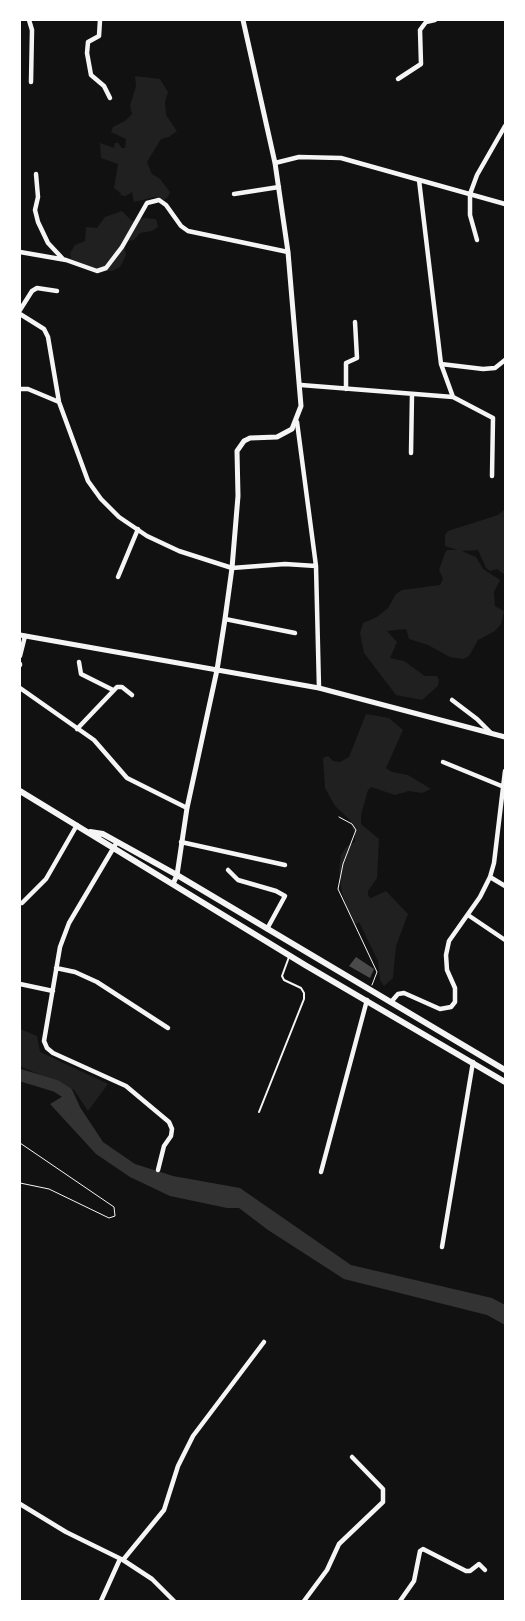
<!DOCTYPE html>
<html>
<head>
<meta charset="utf-8">
<style>
	body { margin:0 }
	#map { position:relative; width:525px; height:1621px; overflow:hidden; background:#111; font-family:"Varela Round",sans-serif }
	canvas { display:block }
	.frame { position:absolute; inset:0; border:21px solid #fff; pointer-events:none }
</style>
</head>
<body>
<div id="map">
<canvas width="525" height="1621"></canvas>
<div class="frame"></div>
</div>
<script>
const c = document.querySelector('canvas').getContext('2d');
c.lineJoin = 'round';
function fillPath(path, color) {
  c.fillStyle = color;
  c.fill(path, 'evenodd');
}
function poly(rows) {
  const path = new Path2D();
  for (const r of rows) {
    path.moveTo(r[0], r[1]);
    for (let i = 2; i < r.length; i += 2) path.lineTo(r[i], r[i + 1]);
  }
  return path;
}
function trace(path, color, width, dash) {
  c.strokeStyle = color;
  c.lineWidth = width;
  c.lineCap = dash ? 'butt' : 'round';
  c.setLineDash(dash || []);
  c.stroke(path);
}
const green = poly([
	[135,76,160,79,168,92,165,102,166,115,177,131,169,137,161,139,147,162,152,174,160,179,170,192,168,197,164,200,154,197,134,202,132,192,126,196,118,195,122,194,114,188,118,164,101,158,100,143,114,148,115,143,118,143,122,148,125,148,126,139,111,132,113,127,125,121,132,114,130,106,136,86],
	[122,211,132,221,144,218,156,219,158,227,152,231,140,233,134,240,128,241,124,245,126,255,120,267,112,271,105,271,79,265,68,257,71,258,70,253,75,245,85,241,86,227,97,228,105,217],
	[505,509,505,575,497,569,490,571,486,568,478,550,462,551,476,557,483,569,500,580,494,592,495,606,504,611,501,624,495,631,478,640,469,656,463,659,450,657,428,645,409,639,406,629,387,631,397,642,390,658,404,661,425,676,437,676,439,680,438,686,422,700,396,695,364,653,360,633,363,623,377,617,388,608,396,594,402,590,440,585,443,579,439,570,445,553,447,550,457,550,445,546,445,535,448,531,498,515],
	[366,714,389,718,403,730,386,768,392,772,408,775,431,789,422,793,409,791,395,795,371,787,368,790,361,815,361,824,379,839,377,878,368,891,368,896,371,898,386,891,408,914,396,946,393,978,384,986,380,980,378,961,359,922,356,924,349,914,342,893,339,870,341,855,347,846,355,842,355,836,350,820,335,806,325,788,323,758,328,756,333,761,340,762,349,757],
	[20,1029,37,1036,40,1052,108,1084,88,1111,74,1090,20,1066]
]);
const water = poly([
	[70,1092,103,1142,135,1164,173,1176,240,1188,351,1265,492,1298,505,1305,505,1325,487,1315,344,1279,268,1230,239,1208,227,1208,170,1196,130,1177,96,1154,50,1104]
]);
const river = poly([
	[20,1075,56,1086,67,1093,74,1108]
]);
const building = poly([
	[356,957,374,969,370,978,349,966]
]);
const path = poly([
	[339,817,352,824,356,830,343,864,338,889,377,972,372,985],
	[20,1143,114,1207,115,1216,109,1218,49,1189,20,1183]
]);
const service = poly([
	[259,1112,304,999,304,993,301,988,284,980,282,976,289,957]
]);
const minor = poly([
	[29,20,32,30,31,82],
	[100,20,99,36,88,42,87,53,91,75,104,86,110,98],
	[398,79,421,64,420,30,426,22,435,20],
	[275,163,299,157,341,158,505,204],
	[36,174,38,197,35,210,38,222,48,243,63,259],
	[419,180,441,364],
	[234,194,279,187],
	[477,240,470,215,470,194,477,175,505,126],
	[20,252,66,260,97,271,106,268,122,247,147,203,159,200,166,205,181,226,188,231,288,252],
	[20,310,32,291,37,288,57,291],
	[20,314,44,329,48,337,59,402,88,481,101,499,119,517,147,536,179,551,232,568,285,564,316,566],
	[301,385,453,397,493,418,492,476],
	[20,389,28,389,59,402],
	[346,389,346,363,357,358,355,322],
	[453,397,441,364,483,369,495,368,505,360],
	[297,422,316,566,319,688],
	[411,453,412,394],
	[118,577,138,529],
	[225,619,295,633],
	[20,656,25,636],
	[79,662,81,674,113,690],
	[20,664,20,665],
	[20,688,94,740,127,778,187,808],
	[452,700,477,719,491,733],
	[77,729,117,687,122,687,132,695],
	[443,762,504,787],
	[117,842,69,923,60,947,44,1041,47,1048,53,1053,126,1086,169,1122,172,1129,171,1136,164,1146,158,1170],
	[181,842,285,865],
	[228,870,238,880,276,891,285,896,267,929],
	[490,877,505,886],
	[22,903,46,879,77,825],
	[468,915,505,940],
	[56,968,75,972,97,982,168,1028],
	[20,984,53,991],
	[391,1002,398,994,404,993,440,1009,451,1007,455,1002,455,988,447,970,446,955,449,941,480,897,490,877,494,863,505,771],
	[321,1172,367,1000],
	[442,1247,473,1062],
	[20,1504,66,1532,123,1560,152,1579,174,1601],
	[123,1560,164,1510,178,1466,193,1436,264,1342],
	[101,1601,120,1559],
	[304,1601,327,1570,339,1544,383,1502,383,1489,352,1457],
	[400,1601,414,1581,420,1551,423,1549,466,1571,470,1571,479,1564,485,1570]
]);
const tertiary = poly([
	[20,635,319,688,505,737],
	[173,884,177,875,187,808,217,670,225,619,232,568,238,496,237,451,244,441,250,438,277,437,292,429,301,406,288,252,275,163,243,20]
]);
const primary = poly([
	[20,791,305,965,505,1082],
	[90,832,103,834,177,875,505,1070]
]);
fillPath(green, '#202020');
fillPath(water, '#333');
trace(river, '#333', 12);
fillPath(building, '#4a4a4a');
trace(path, '#f5f5f5', 1);
trace(service, '#f5f5f5', 2);
trace(minor, '#f5f5f5', 4.5);
trace(tertiary, '#f5f5f5', 5);
trace(primary, '#f5f5f5', 6);
</script>
</body>
</html>
